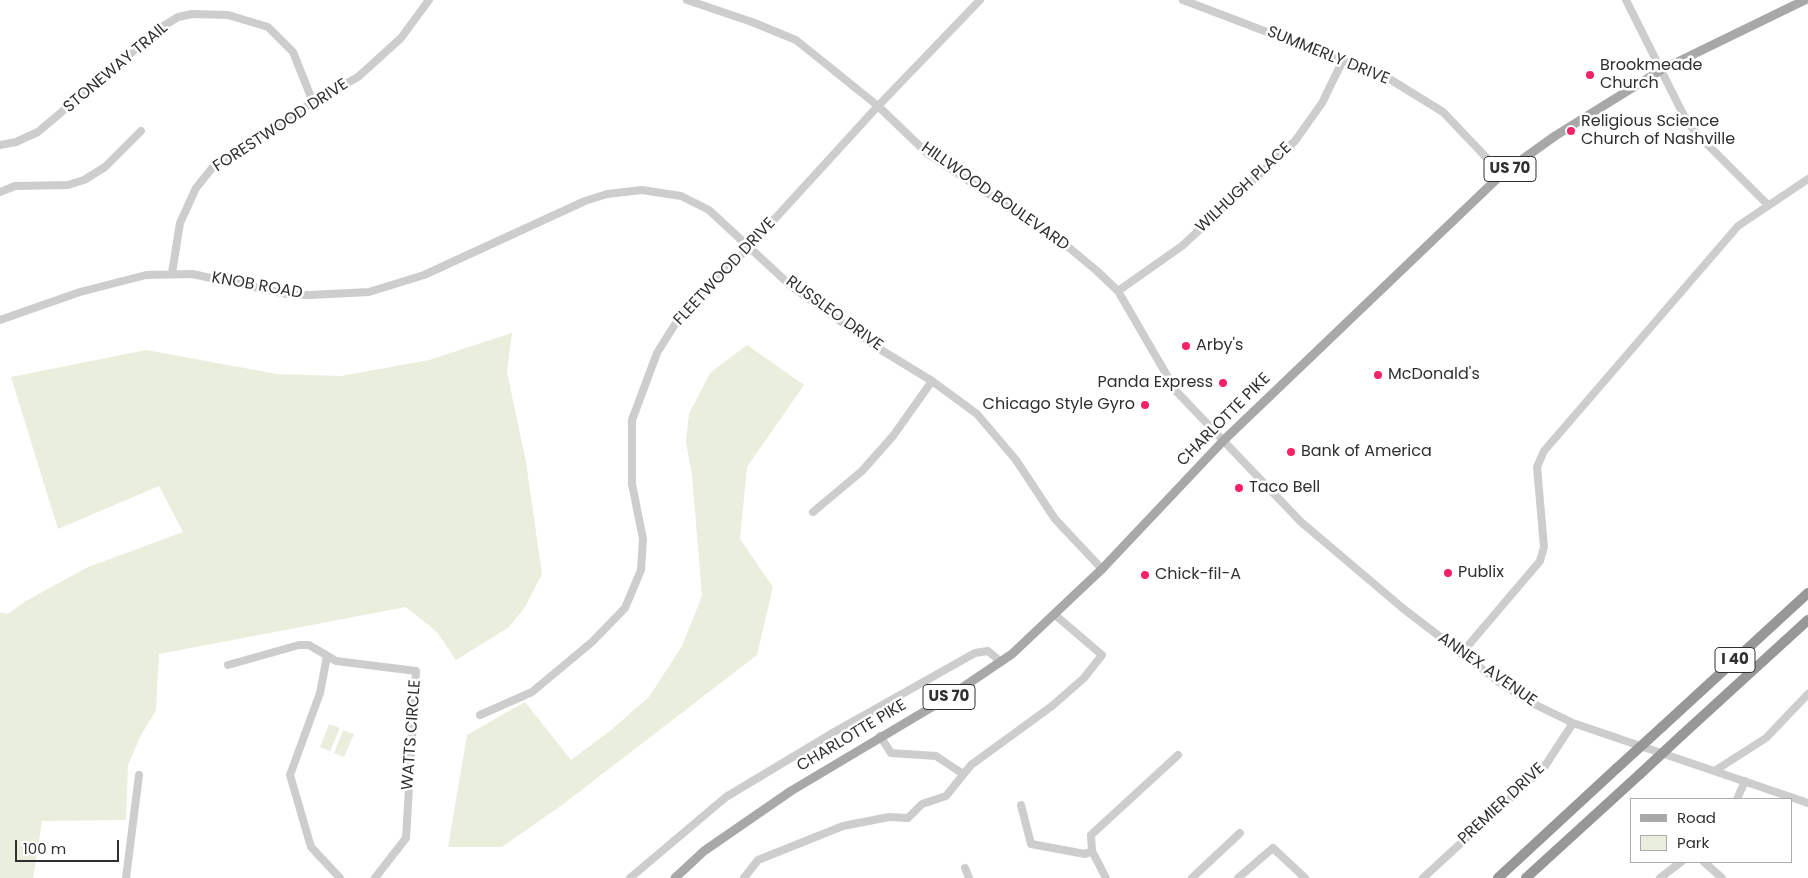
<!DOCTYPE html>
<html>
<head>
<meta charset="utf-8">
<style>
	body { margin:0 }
	#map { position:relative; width:1808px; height:878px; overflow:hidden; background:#fff; font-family:Poppins,sans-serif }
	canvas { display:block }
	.legend { position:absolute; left:1630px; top:798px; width:162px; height:65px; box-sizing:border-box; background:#fff; border:1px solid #acacac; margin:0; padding:6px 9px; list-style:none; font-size:15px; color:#303030 }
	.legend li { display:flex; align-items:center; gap:10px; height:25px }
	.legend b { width:25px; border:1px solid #acacac }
	.scale { position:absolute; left:15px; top:840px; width:104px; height:22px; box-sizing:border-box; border:2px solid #303030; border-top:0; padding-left:6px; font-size:15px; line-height:18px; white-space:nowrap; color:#303030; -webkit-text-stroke:4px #fff; paint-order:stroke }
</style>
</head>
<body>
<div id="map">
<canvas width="1808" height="878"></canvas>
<ul class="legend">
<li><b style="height:6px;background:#a8a8a8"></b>Road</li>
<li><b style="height:14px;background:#eaeedc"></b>Park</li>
</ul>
<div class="scale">100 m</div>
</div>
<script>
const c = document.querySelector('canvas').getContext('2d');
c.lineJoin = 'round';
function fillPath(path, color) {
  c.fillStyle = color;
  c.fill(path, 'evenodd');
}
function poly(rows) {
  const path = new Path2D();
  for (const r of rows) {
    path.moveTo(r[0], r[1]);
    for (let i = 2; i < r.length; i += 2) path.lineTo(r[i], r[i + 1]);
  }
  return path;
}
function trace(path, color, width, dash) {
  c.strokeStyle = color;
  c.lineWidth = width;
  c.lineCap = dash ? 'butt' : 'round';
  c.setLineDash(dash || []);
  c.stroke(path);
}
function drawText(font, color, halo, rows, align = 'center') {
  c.font = font + ' Poppins,sans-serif';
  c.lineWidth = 5;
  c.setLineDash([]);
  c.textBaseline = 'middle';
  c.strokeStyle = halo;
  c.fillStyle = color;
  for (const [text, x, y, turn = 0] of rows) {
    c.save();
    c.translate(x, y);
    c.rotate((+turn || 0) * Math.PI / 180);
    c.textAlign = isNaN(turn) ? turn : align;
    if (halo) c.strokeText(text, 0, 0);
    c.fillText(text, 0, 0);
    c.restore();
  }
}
const green = poly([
	[512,333,507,372,526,462,542,574,525,607,509,627,456,660,437,632,406,607,159,654,156,710,141,735,128,765,126,820,42,821,33,878,0,878,0,612,8,614,24,602,88,567,183,532,159,486,58,529,11,377,146,350,277,374,341,376,429,360],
	[747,345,804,385,747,467,740,539,773,587,757,655,562,805,502,847,448,847,467,735,525,702,571,760,611,730,649,697,682,646,702,596,692,475,686,442,689,414,710,373],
	[329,724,340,728,330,751,320,747],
	[343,730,354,734,344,757,334,753]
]);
const minor = poly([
	[687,0,752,22,796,40,878,106,928,154,1067,246,1097,271,1118,291,1176,391,1301,522,1405,610,1503,685,1534,704,1573,723,1808,803],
	[1183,0,1388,78,1443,112,1502,174],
	[1626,0,1683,114,1695,132,1768,205],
	[0,145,16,142,38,132,162,27,178,17,192,14,228,15,268,27,293,52,313,102],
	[0,192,15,186,68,185,84,180,105,167,141,131],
	[172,273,180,223,196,188,213,167,313,102,358,77,401,38,429,0],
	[1118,291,1182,246,1295,141,1322,103,1343,60],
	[0,320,80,292,146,275,192,274,287,294,310,295,369,292,424,275,585,201,607,194,642,190,681,196,709,210,791,286,878,348,932,381,977,414,1016,460,1055,519,1102,569],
	[813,512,862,471,893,436,932,381],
	[1461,654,1540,561,1544,547,1537,467,1544,451,1738,226,1808,179],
	[327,656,320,693,290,775,311,847,340,878],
	[228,665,299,645,309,645,336,661,416,671,406,838,375,878],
	[480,715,532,692,592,642,625,608,641,570,643,539,632,484,632,420,657,353,682,313,749,247,878,106,980,0],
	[880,736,891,753,936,756,963,774],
	[1716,770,1766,738,1808,694],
	[1737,799,1745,781],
	[1021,805,1031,844,1085,854,1092,851],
	[1704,862,1722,878],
	[965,868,969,878],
	[126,878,139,775],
	[630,878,726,797,836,731,975,653,988,651,1001,662],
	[744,878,758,860,843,826,889,817,908,818,922,804,946,796,971,765,1052,706,1084,678,1102,655,1054,614],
	[1106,878,1092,851,1091,835,1178,755],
	[1192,878,1240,833],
	[1238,878,1273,848,1305,878],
	[1423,878,1545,766,1573,723],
	[1660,878,1681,862]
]);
const major = poly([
	[675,878,704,851,791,791,947,698,1012,654,1102,569,1224,440,1502,174,1555,136,1661,70,1805,0]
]);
const highway = poly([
	[1662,727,1808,593],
	[1682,735,1808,620],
	[1498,878,1617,768],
	[1526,878,1640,774]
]);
const highwayBridge = poly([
	[1617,768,1662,727],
	[1640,774,1682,735]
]);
const markers = [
	[1590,75,5,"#f62266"],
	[1571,131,5,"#f62266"],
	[1186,346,5,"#f62266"],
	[1378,375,5,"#f62266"],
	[1223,383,5,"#f62266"],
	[1145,405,5,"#f62266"],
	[1291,452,5,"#f62266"],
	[1239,488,5,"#f62266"],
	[1448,573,5,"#f62266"],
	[1145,575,5,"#f62266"]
];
const shields = [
	[1510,169,52],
	[1735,660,40],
	[949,697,52]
];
const shieldNames = [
	["US 70",1510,169],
	["I 40",1735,660],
	["US 70",949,697]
];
const streetNames = [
	["SUMMERLY DRIVE",1328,56,22],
	["STONEWAY TRAIL",116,68,-40],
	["FORESTWOOD DRIVE",281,126,-33],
	["WILHUGH PLACE",1244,188,-43],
	["HILLWOOD BOULEVARD",995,197,35],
	["FLEETWOOD DRIVE",725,272,-47],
	["KNOB ROAD",257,286,10],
	["RUSSLEO DRIVE",834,314,36],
	["CHARLOTTE PIKE",1224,420,-45],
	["ANNEX AVENUE",1487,670,35],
	["WATTS CIRCLE",412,735,-86],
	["CHARLOTTE PIKE",852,736,-31],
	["PREMIER DRIVE",1502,804,-43]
];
const poiNames = [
	["Brookmeade",1600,66],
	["Church",1600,84],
	["Religious Science",1581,122],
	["Church of Nashville",1581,140],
	["Arby's",1196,346],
	["McDonald's",1388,375],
	["Panda Express",1213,383,"right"],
	["Chicago Style Gyro",1135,405,"right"],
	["Bank of America",1301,452],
	["Taco Bell",1249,488],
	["Publix",1458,573],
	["Chick-fil-A",1155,575]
];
fillPath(green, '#eaeedc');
trace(minor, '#cdcdcd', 8);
trace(major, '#a8a8a8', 9);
trace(highway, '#979797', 10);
trace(highwayBridge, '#979797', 10);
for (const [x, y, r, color] of markers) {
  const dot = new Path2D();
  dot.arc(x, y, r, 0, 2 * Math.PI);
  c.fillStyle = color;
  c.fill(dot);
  trace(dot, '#fff', 2);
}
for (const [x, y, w] of shields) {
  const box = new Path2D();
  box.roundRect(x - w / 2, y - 12.5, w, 25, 4);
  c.fillStyle = '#fff';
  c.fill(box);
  trace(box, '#303030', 1);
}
drawText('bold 15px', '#303030', null, shieldNames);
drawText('16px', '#303030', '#fff', streetNames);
drawText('16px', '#303030', '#fff', poiNames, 'left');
</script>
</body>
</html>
